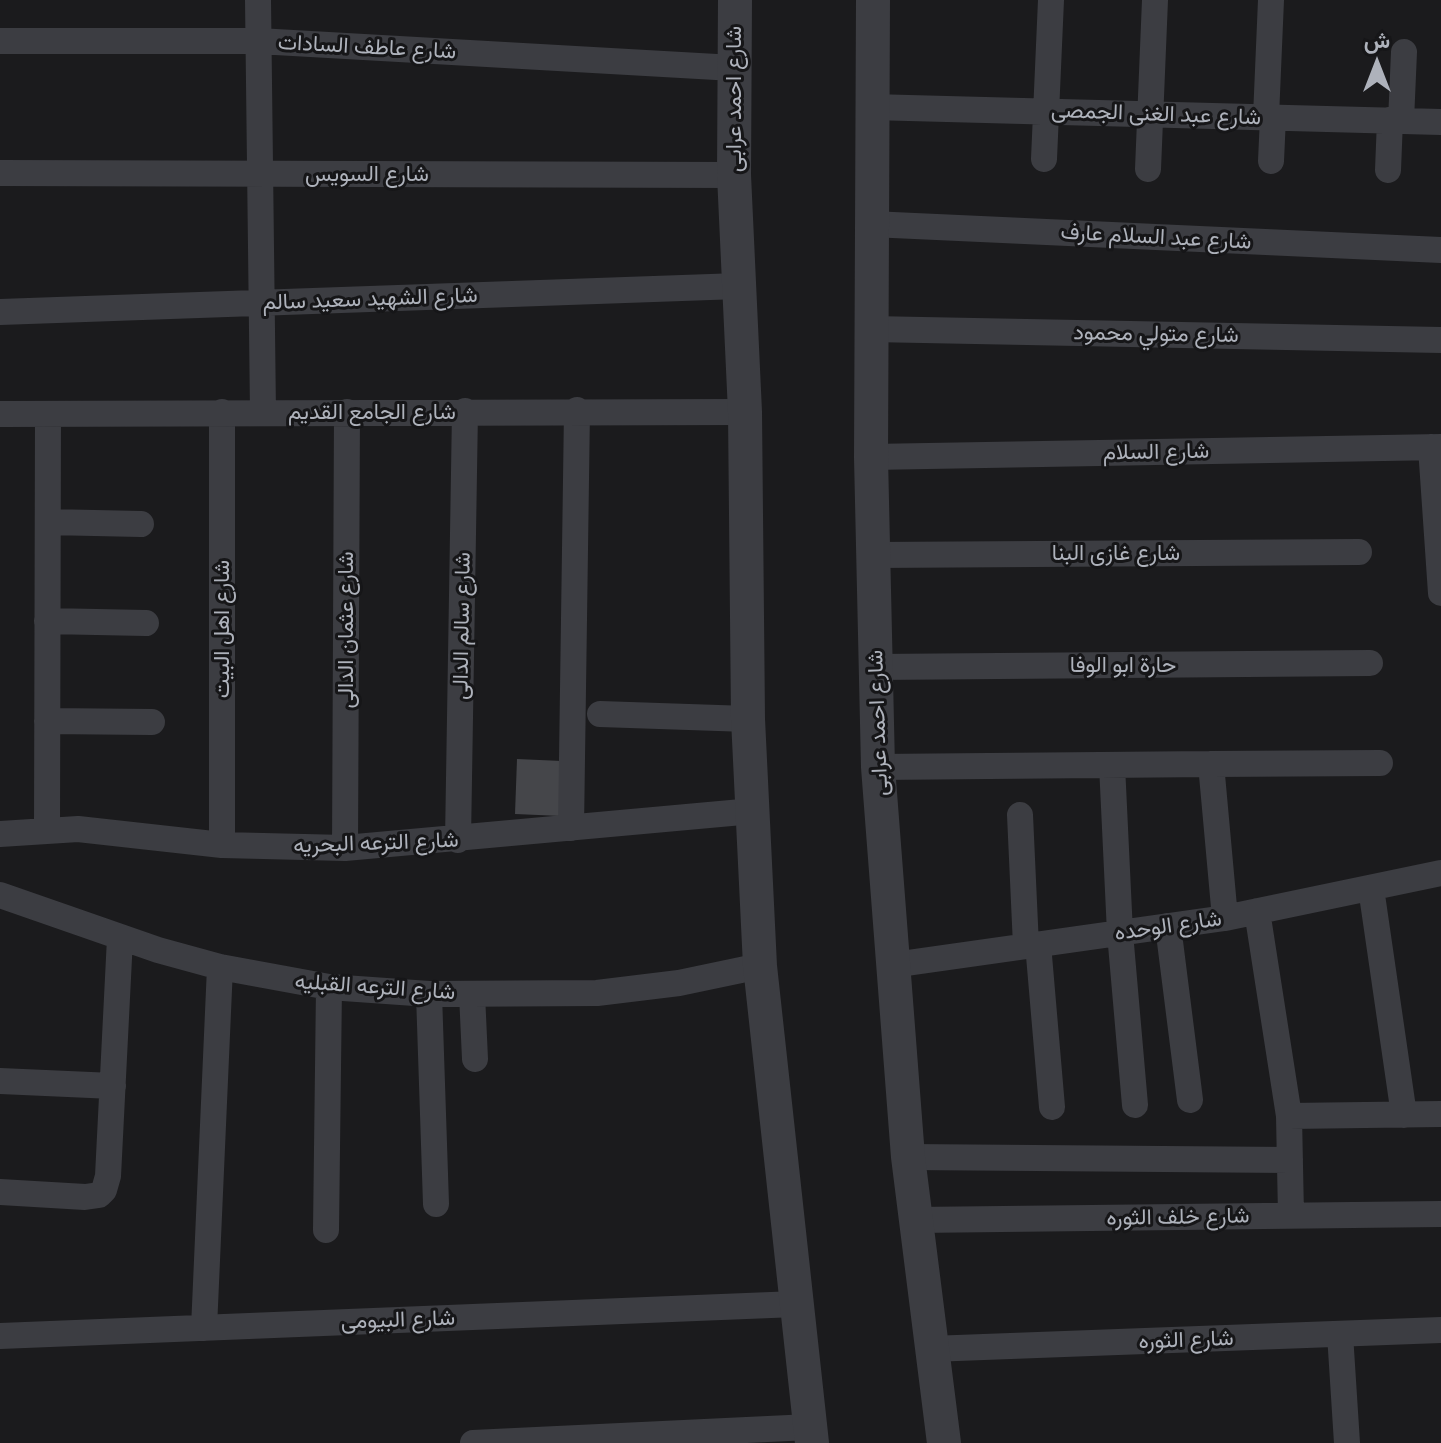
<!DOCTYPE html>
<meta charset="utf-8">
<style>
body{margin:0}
#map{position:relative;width:1441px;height:1443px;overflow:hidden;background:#1b1b1d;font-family:Mulish,Vazirmatn,sans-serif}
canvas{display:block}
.north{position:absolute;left:1337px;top:24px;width:80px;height:80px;-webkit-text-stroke:6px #161618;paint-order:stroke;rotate:0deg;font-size:22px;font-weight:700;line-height:32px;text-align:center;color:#aeb2bb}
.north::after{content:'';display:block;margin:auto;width:28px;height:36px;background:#aeb2bb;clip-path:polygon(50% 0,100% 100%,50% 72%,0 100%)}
</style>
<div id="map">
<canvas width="1441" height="1443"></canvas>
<div class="north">ش</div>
</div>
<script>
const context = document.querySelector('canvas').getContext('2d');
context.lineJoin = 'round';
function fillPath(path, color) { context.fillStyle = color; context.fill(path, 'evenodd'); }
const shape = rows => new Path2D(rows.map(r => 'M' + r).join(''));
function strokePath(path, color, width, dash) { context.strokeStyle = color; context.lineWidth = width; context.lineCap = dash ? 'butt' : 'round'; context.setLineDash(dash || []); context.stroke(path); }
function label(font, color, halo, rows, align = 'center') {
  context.font = font + ' Mulish,Vazirmatn,sans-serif'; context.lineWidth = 6; context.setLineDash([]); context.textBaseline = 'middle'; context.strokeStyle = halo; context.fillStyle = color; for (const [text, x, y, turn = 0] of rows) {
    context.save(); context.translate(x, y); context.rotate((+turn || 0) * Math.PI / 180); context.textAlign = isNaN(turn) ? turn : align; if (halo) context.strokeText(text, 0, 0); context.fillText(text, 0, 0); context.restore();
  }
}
const building = shape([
 [517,759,562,761,561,816,515,814]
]);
const minor = shape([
 [258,0,263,412],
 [0,41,258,41,734,68],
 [871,107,1441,122],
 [1266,117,1271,0],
 [1401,121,1404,52],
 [1044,159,1051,0],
 [1271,161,1273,117],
 [1148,169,1155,0],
 [1388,170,1390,120],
 [0,173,734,175],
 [871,224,1441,250],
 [0,312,739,286],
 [871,329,1441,340],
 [222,412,222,845],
 [0,414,745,412],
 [1431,447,1441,593],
 [871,457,1441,447],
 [48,522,141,524],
 [874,555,1359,552],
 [47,621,146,623],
 [876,667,1370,663],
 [600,714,748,719],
 [47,721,152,722],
 [1112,765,1120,933,1135,1105],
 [878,767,1211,764],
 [1020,815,1026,946],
 [571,828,577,410],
 [47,829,48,414],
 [0,834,78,829,222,845,345,848,753,811],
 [458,840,465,411],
 [345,848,347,412],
 [1371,888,1404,1115],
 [0,895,158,950,220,967,329,987,429,994,597,993,679,983,760,966],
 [1257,911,1289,1116,1291,1215],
 [1225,918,1211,764,1380,763],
 [1168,926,1190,1100],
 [1038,944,1052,1107],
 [893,965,1225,918,1441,873],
 [429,994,436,1204],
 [472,994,475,1059],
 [0,1081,113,1086],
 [1289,1116,1441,1114],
 [908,1157,1290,1160],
 [0,1192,85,1197,99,1195,104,1190,108,1176,120,938],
 [915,1220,1441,1214],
 [326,1230,329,987],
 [204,1328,220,967],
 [1340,1334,1347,1443],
 [0,1336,796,1304],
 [930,1349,1441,1330],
 [473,1443,810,1427]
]);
const tertiary = shape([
 [735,0,734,175,745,412,748,719,760,966,812,1443],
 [873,0,871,457,878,767,908,1157,944,1443]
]);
const streetNames = [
 ["شارع عاطف السادات",367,47,3],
 ["شارع احمد عرابى",734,99,-90],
 ["شارع عبد الغنى الجمصى",1156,114,2],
 ["شارع السويس",367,174],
 ["شارع عبد السلام عارف",1156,237,3],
 ["شارع الشهيد سعيد سالم",370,299,-2],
 ["شارع متولي محمود",1156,334,1],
 ["شارع الجامع القديم",372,412],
 ["شارع السلام",1156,452,-1],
 ["شارع غازى البنا",1116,553],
 ["شارع سالم الدالى",462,626,-89],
 ["شارع اهل البيت",222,629,-90],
 ["شارع عثمان الدالى",346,630,-90],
 ["حارة ابو الوفا",1123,665],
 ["شارع احمد عرابى",878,723,-92],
 ["شارع الترعه البحريه",376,843,-2],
 ["شارع الوحده",1168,926,-8],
 ["شارع الترعه القبليه",375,987,4],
 ["شارع خلف الثوره",1178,1217,-1],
 ["شارع البيومى",398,1320,-2],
 ["شارع الثوره",1186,1340,-2]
];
fillPath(building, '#45464a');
strokePath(minor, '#3c3d42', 26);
strokePath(tertiary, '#3c3d42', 34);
label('22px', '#aeb2bb', '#161618', streetNames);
</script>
